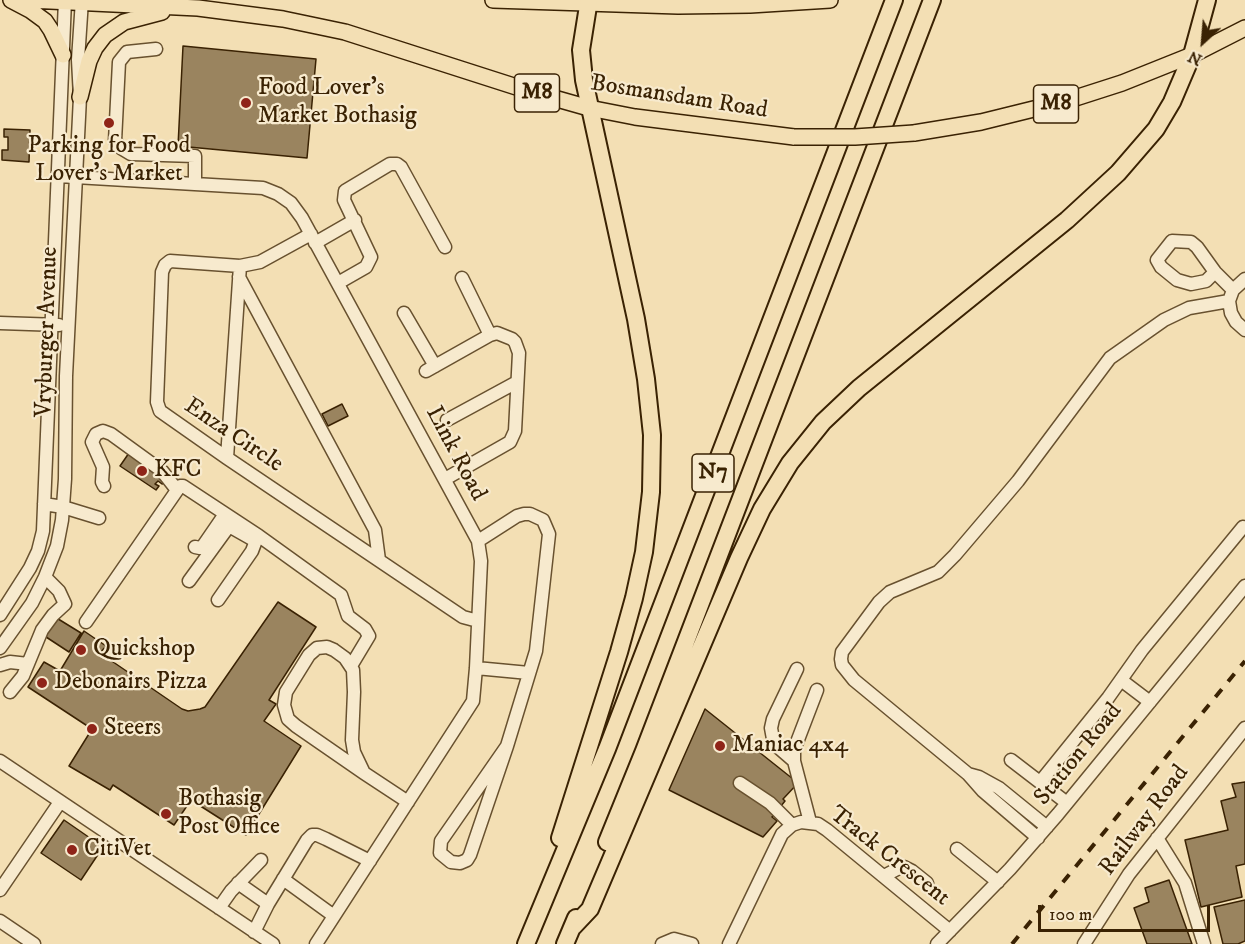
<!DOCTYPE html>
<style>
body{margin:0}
#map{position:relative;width:1245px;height:944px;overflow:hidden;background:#f3dfb4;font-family:"IM FELL DW Pica",serif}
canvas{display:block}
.north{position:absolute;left:1173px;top:12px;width:60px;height:60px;-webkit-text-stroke:4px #f7eace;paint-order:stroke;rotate:206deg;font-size:16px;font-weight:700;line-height:24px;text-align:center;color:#3a2203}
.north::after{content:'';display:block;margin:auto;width:21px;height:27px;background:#3a2203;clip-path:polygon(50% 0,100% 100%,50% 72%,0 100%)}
.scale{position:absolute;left:1038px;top:905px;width:172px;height:27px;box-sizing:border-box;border:3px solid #3a2203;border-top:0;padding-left:8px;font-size:18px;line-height:21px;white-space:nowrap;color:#3a2203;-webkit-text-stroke:4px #f7eace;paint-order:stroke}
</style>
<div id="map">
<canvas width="1245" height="944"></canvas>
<div class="north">N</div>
<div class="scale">100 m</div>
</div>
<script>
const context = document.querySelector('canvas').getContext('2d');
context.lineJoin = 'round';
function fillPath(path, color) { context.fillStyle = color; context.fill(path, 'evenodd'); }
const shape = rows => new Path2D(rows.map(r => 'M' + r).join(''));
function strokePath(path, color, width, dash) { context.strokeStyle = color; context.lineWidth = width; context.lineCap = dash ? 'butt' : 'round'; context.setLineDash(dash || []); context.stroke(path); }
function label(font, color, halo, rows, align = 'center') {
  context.font = font + ' "IM FELL DW Pica",serif'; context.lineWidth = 4.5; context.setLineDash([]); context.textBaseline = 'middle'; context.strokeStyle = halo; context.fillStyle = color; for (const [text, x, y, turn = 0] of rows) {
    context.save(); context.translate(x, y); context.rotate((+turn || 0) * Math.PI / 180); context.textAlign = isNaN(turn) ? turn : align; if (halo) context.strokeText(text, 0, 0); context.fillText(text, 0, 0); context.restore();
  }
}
const building = shape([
 [183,46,316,59,307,158,178,146,183,46],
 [4,129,30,130,29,162,2,160,2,150,8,150,8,137,4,137,4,129],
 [342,404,348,416,328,426,322,414,342,404],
 [129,453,166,482,162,484,158,481,155,484,159,486,156,490,120,466,129,453],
 [278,602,316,627,269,700,276,704,264,721,301,746,246,835,191,800,174,825,113,785,110,790,69,766,92,729,28,687,44,662,60,671,84,631,106,646,100,653,182,709,188,711,200,709,205,707,278,602],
 [55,617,81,633,69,652,43,635,55,617],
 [705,709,798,783,783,799,785,801,772,817,777,821,763,837,669,790,705,709],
 [1245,782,1245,864,1236,866,1242,897,1201,907,1185,840,1228,830,1221,801,1236,797,1232,784,1245,782],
 [64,820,103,847,81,880,41,853,64,820],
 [1169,880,1192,944,1147,944,1134,908,1149,902,1145,888,1169,880],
 [1245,900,1245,941,1238,944,1223,944,1214,907,1245,900]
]);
const minor = shape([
 [156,49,127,52,119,62,115,141,121,148,131,154,195,156,195,183],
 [58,176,263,188,278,194,291,203,302,218,478,541,481,561,476,668,473,701,316,944],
 [315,243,355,220],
 [240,266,170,261,165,265,162,272,157,402,160,411,227,458,463,617,478,621],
 [1215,272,1206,281,1191,284,1177,280,1161,267,1157,260,1172,241,1191,242,1197,247,1215,272,1233,290],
 [239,277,375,530,379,560],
 [462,278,490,335],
 [1245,279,1233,290,1229,301,1231,313,1236,322,1245,330],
 [338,283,366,267,371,257,344,200,345,191,390,164,397,164,401,167,445,247],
 [404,313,435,366],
 [0,323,59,325],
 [426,371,490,335,497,333,512,339,515,342,519,353,515,431,510,442,445,479],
 [447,420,517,382],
 [227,458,240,266,260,262,311,234],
 [104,486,102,482,103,467,92,442,96,434,103,431,111,434,162,471,177,490],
 [44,504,63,507,99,518],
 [478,541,517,516,524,514,530,514,543,520,549,534,536,651,507,746,470,855,467,860,460,863,451,862,440,853,441,841,507,746],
 [195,547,200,548,203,546,225,514],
 [189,581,229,526,252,539,255,543,252,551,218,600],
 [0,615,30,568,38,551,43,531,65,0],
 [86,622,180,486,183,486,259,536,341,595,348,616,365,629,369,636,351,666],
 [0,648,32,603,45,577,57,546,62,520,65,479,66,376,80,97,78,60,82,0],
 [0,665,10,662,28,664],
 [476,668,529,673],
 [1121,680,1150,702],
 [10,692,23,676,42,630,53,615,65,604,59,591,45,577],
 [1011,760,1067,803],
 [0,761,273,944],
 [794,761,779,748,773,739,771,728,773,719,797,669],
 [364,773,354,752,352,740,354,692,353,670,345,658,334,650,327,647,317,648,309,655,286,692,284,705,288,719,296,726,364,773,408,802],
 [968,774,979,777,999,788,1047,827],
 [1041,781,1108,698,1142,650,1243,527],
 [740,783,770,803,792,825],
 [810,822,794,761,794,750,817,690],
 [1038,838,983,791,968,774,854,680,842,665,841,659,842,652,879,602,890,592,938,572,955,555,1018,481,1110,358,1164,320,1189,308,1229,301],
 [1157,838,1185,883,1204,944],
 [957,849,998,882],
 [884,876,899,868,904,867,912,871,927,883],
 [283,879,334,916],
 [238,883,268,904,254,932],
 [0,890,60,802],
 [268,904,307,840,312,835,317,835,326,839,370,861],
 [219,908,231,891,261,860],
 [0,921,34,944],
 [662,944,674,939,692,944],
 [729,944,782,834,792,825,801,822,818,824,827,830,950,931],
 [937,944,1010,869,1058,814,1245,586],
 [1084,944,1129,874,1245,728]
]);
const major = shape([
 [11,0,30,10,45,21,51,30,63,55],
 [29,0,198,8,283,19,345,32,529,91,589,108,635,117,794,137],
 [493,0,678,6,750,5,830,0],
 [80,97,89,61,95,48,105,35,124,22,162,12],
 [914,133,981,122,1066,101,1122,83,1192,55,1245,28]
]);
const highway = shape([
 [560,838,619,652,634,598,644,552,651,492,652,435,646,379,636,319,584,80,581,50,589,0],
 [607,842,644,751,932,0],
 [573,927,590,909,739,558,762,509,790,463,823,422,859,388,1067,220,1118,173,1156,129,1172,102,1192,55,1207,0],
 [526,944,607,749,894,0],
 [565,944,576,918]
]);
const rail = shape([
 [1012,944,1245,661]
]);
const majorBridge = shape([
 [794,137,855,137,914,133]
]);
const markers = [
 [246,103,6,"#8f2418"],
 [109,123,6,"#8f2418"],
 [142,471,6,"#8f2418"],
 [81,650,6,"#8f2418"],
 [42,683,6,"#8f2418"],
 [92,729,6,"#8f2418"],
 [720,746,6,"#8f2418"],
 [166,814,6,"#8f2418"],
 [72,850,6,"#8f2418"]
];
const shields = [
 [537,93,45],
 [1056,104,45],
 [713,473,42]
];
const shieldNames = [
 ["M8",537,93],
 ["M8",1056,104],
 ["N7",713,473]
];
const poiNames = [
 ["Food Lover's",258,89],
 ["Market Bothasig",258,117],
 ["Parking for Food",109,147,"center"],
 ["Lover's Market",109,175,"center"],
 ["KFC",154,471],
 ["Quickshop",93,650],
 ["Debonairs Pizza",54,683],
 ["Steers",104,729],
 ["Maniac 4x4",732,746],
 ["Bothasig",178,800],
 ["Post Office",178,828],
 ["CitiVet",84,850]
];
const streetNames = [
 ["Bosmansdam Road",679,98,9],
 ["Vryburger Avenue",48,332,-88],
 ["Enza Circle",233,436,34],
 ["Link Road",455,454,62],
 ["Station Road",1079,755,-51],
 ["Railway Road",1145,821,-53],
 ["Track Crescent",889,857,38]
];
fillPath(building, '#9a845f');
strokePath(building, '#3a2203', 1.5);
strokePath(minor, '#68512f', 15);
strokePath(major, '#3a2203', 18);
strokePath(highway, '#3a2203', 20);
strokePath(minor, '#f7eace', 12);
strokePath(major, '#f3dfb4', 15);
strokePath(highway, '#f3dfb4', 16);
strokePath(rail, '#3a2203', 4, [10, 10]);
strokePath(majorBridge, '#3a2203', 18, []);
strokePath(majorBridge, '#f3dfb4', 15);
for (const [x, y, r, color] of markers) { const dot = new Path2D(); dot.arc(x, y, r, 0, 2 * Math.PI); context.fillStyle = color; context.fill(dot); strokePath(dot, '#f7eace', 2); }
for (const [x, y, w] of shields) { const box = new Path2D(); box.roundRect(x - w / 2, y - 19, w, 38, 4.5); context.fillStyle = '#f7eace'; context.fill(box); strokePath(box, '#3a2203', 1.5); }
label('bold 22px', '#3a2203', null, shieldNames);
label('24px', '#3a2203', '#f7eace', poiNames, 'left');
label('24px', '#3a2203', '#f7eace', streetNames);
</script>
